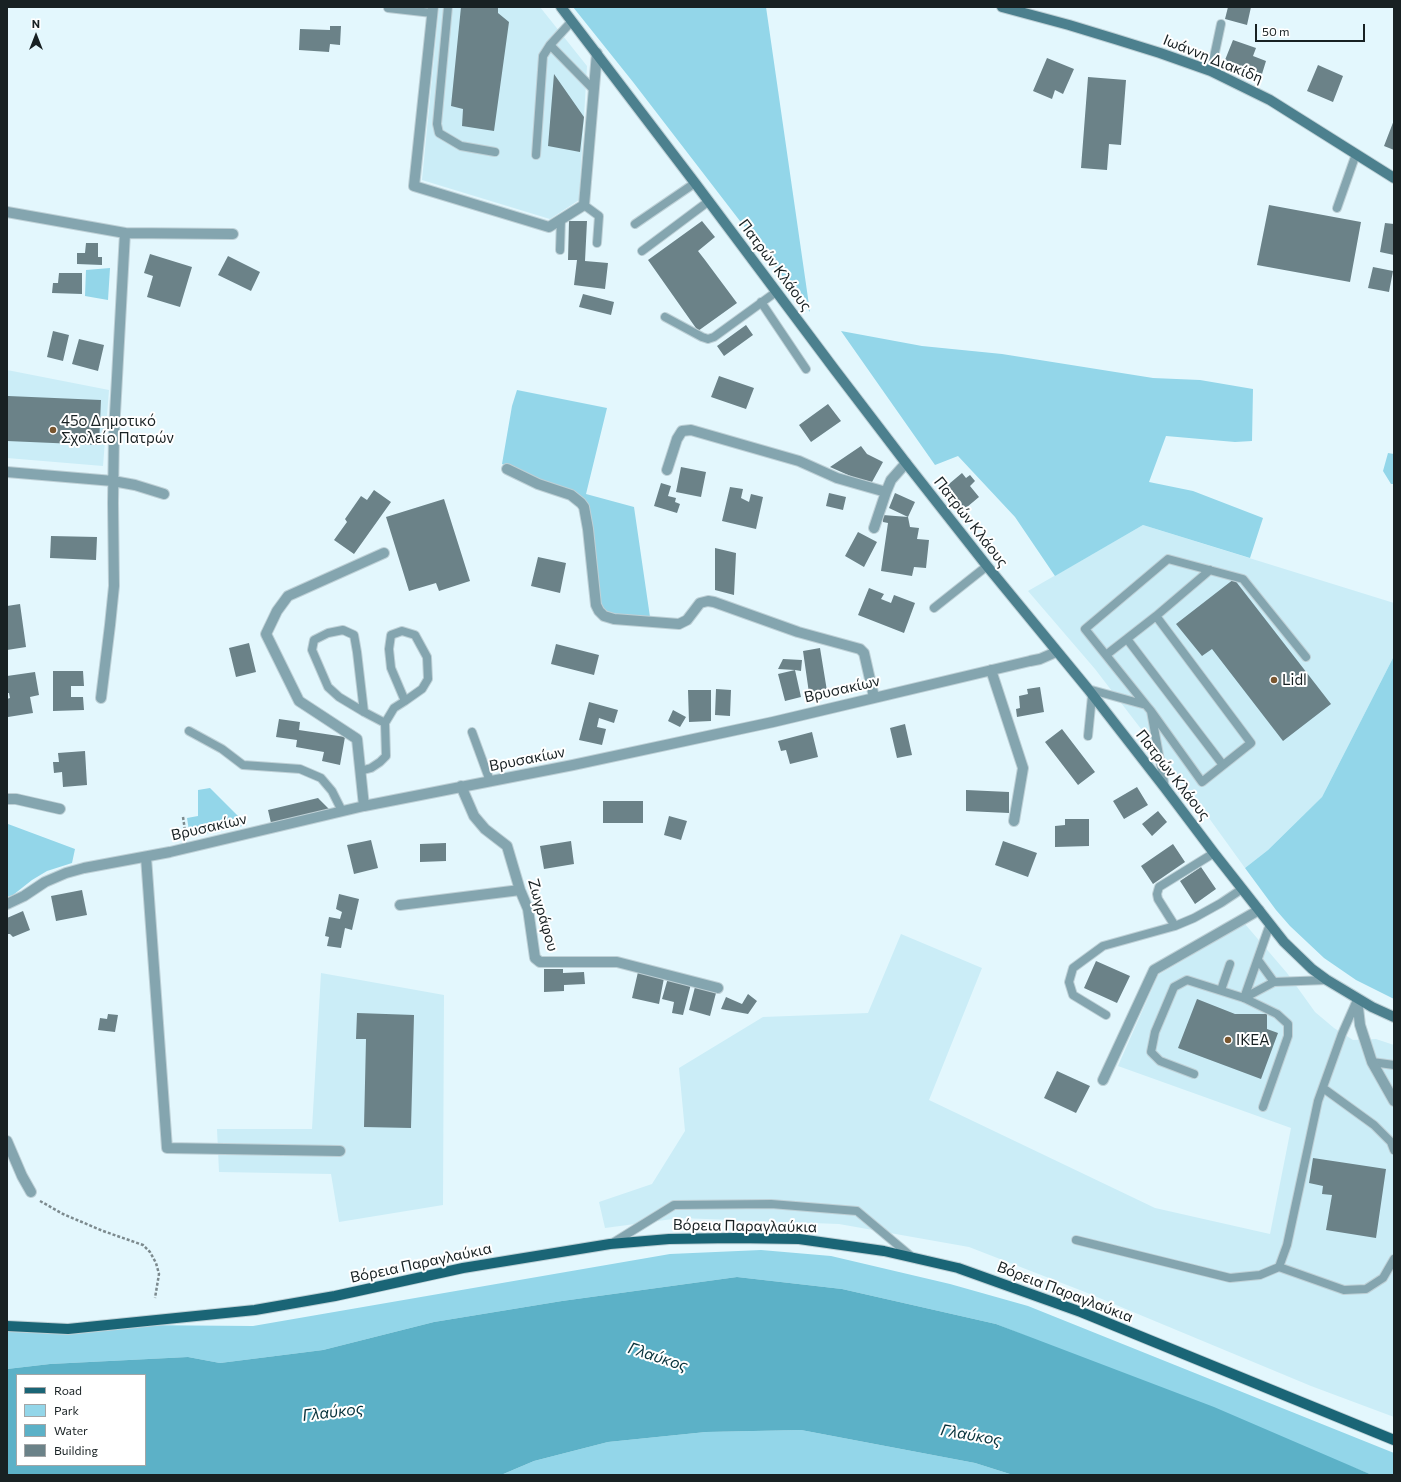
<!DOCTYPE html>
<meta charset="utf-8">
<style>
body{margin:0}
#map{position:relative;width:1401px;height:1482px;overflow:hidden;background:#e3f7fd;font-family:Commissioner,sans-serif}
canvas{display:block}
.frame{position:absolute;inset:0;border:8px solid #182123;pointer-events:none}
.legend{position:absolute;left:16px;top:1374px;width:130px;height:92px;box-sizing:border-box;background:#fff;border:1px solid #a3a6a7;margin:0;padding:5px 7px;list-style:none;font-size:12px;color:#182123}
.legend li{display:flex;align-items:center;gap:8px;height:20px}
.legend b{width:20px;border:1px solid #a3a6a7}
.north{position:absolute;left:16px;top:16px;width:40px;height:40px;-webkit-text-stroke:3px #fff;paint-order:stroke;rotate:0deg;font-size:11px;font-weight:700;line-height:16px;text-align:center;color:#182123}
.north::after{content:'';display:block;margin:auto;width:14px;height:18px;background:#182123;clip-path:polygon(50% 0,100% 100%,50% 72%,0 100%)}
.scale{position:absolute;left:1255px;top:24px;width:110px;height:18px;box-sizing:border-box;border:2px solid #182123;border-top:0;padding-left:5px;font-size:12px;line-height:14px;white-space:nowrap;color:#182123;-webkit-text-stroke:3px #fff;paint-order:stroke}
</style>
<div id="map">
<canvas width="1401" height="1482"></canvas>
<div class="frame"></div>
<ul class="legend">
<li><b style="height:5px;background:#1a6576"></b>Road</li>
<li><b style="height:11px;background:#93d6e9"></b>Park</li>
<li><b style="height:11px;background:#5cb1c7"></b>Water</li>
<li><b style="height:11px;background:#6b8288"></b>Building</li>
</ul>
<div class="north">N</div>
<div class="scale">50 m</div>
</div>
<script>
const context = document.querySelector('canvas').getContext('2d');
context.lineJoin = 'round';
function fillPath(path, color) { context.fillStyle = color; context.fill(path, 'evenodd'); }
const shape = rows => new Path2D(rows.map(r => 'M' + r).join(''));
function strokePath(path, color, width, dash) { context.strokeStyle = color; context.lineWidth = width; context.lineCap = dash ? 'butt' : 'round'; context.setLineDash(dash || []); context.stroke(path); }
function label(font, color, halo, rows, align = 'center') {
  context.font = font + ' Commissioner,sans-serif'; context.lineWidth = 4; context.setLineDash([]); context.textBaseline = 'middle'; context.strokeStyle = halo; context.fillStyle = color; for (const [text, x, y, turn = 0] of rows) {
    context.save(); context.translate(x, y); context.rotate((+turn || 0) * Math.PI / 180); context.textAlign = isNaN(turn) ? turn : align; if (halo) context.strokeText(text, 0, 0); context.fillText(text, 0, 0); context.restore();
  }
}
const built = shape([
 [439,7,540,7,587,66,579,200,550,219,422,180],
 [7,370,109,390,103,466,7,458],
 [1143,525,1394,603,1394,656,1322,797,1268,850,1245,868,1201,807,1095,669,1028,591],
 [1245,924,1287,973,1315,1012,1334,1028,1353,1040,1376,1039,1394,1045,1394,1417,1311,1386,1085,1292,969,1247,839,1224,680,1218,605,1228,599,1202,652,1184,685,1131,679,1068,763,1017,868,1013,901,934,982,968,929,1100,1155,1208,1270,1234,1291,1128,1118,1066,1158,975],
 [321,973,444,995,443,1205,339,1222,331,1174,219,1172,217,1129,312,1129]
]);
const green = shape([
 [573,7,766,7,810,312,633,82],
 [110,268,108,300,85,296,86,270],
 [841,331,922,346,1002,354,1153,378,1200,380,1253,389,1252,441,1235,442,1166,436,1149,482,1193,491,1263,518,1250,558,1143,525,1055,576,1015,517,958,456,935,465],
 [517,390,607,408,586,494,634,507,650,617,610,616,600,610,583,498,502,464,512,406],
 [1388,453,1394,454,1394,484,1391,484,1383,471],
 [1394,656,1394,999,1356,980,1324,958,1290,926,1276,910,1245,868,1268,850,1322,797],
 [210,788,247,825,190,837,187,818,198,816,198,790],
 [8,824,75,849,72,863,47,871,32,880,13,895,7,897,7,825],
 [761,1250,831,1256,950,1284,1028,1306,1394,1453,1394,1475,1372,1475,996,1324,842,1289,737,1277,562,1301,434,1322,323,1350,220,1363,188,1357,50,1364,7,1369,7,1324,253,1326,670,1254],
 [801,1430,975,1463,1013,1475,501,1475,534,1461,608,1442,706,1432]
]);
const water = shape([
 [737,1277,842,1289,996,1324,1214,1407,1372,1475,1013,1475,975,1463,801,1430,706,1432,608,1442,534,1461,501,1475,7,1475,7,1369,50,1364,188,1357,220,1363,323,1350,434,1322,562,1301],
 [17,1375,145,1375,145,1465,17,1465]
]);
const building = shape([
 [461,7,498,7,498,13,509,22,494,131,462,126,463,109,451,106],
 [1228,7,1251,7,1247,25,1225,19],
 [330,26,341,26,340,45,330,44,329,52,299,50,300,29,330,30],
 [1233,40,1256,48,1253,56,1266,61,1262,74,1225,60],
 [1047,58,1074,69,1063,94,1055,90,1052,99,1033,91],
 [1318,65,1343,76,1333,102,1307,91],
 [554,74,584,117,580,152,548,146],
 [1088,77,1126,80,1121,145,1109,144,1107,170,1081,168],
 [1394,120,1394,150,1384,146],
 [1269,205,1361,222,1350,282,1257,265],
 [569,221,587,221,585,261,608,263,605,289,574,285,577,260,568,260],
 [702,221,715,237,698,251,705,260,737,303,698,331,648,260],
 [1385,223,1394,224,1394,255,1380,252],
 [86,243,98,243,98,257,102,257,102,265,77,264,77,253,85,253],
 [150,254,192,267,180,307,147,297,153,276,144,273],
 [228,256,260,272,251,291,218,275],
 [1373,267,1393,271,1389,292,1368,288],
 [59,273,82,273,82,294,52,293,53,283,58,283],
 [583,294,614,302,611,315,579,307],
 [746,325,753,335,724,356,717,346],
 [53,331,69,335,63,361,47,357],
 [79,339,104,345,98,371,72,364],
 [719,376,754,388,746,409,711,397],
 [8,396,101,400,99,445,7,441],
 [828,404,841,421,811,442,799,425],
 [861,446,867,454,883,462,872,482,855,478,830,467],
 [681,467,706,472,701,497,676,492],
 [962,473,966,478,970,475,975,481,970,486,979,497,967,507,970,509,964,514,943,489],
 [661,483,671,486,668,496,676,498,675,502,680,504,677,513,654,506],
 [730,487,743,489,741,498,749,502,751,494,763,497,756,529,722,521],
 [374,490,391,502,354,554,334,540,347,522,345,519,361,496,367,500],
 [829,493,846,497,843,510,826,506],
 [895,493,915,502,908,517,889,508],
 [444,499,470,581,439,591,436,583,409,591,386,517],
 [883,515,908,517,910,527,919,528,917,539,929,540,926,568,914,567,912,576,881,571,888,523,883,522],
 [858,532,877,542,864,567,845,556],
 [51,536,97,537,96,560,50,558],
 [715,548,736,553,734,595,715,590],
 [538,557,566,563,560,593,531,586],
 [1234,579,1331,704,1283,741,1212,649,1202,656,1176,624],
 [869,588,884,594,881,599,891,603,894,595,915,603,904,633,858,615],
 [20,604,26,647,7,650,7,606],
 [249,643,256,672,236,677,229,648],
 [556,644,599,655,594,675,551,664],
 [820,648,827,691,809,693,803,651],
 [783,659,802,660,801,671,795,670,801,697,785,701,778,674,795,670,778,669],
 [53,671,83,671,84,686,71,686,71,697,83,697,84,710,53,711],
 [35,672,39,695,30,697,33,713,8,717,7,699,10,698,9,693,7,693,7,676],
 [1040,687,1044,712,1017,717,1016,709,1020,708,1019,696,1028,694,1027,689],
 [716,689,731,690,730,716,715,715],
 [688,690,711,690,711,721,689,722],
 [589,702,618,710,614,723,599,718,597,727,606,729,602,745,579,740],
 [673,710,686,717,680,727,668,721],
 [279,719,300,722,299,730,345,737,340,765,322,761,324,752,296,747,297,740,276,737],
 [905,724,912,755,897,758,890,728],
 [1062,729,1095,772,1078,785,1045,742],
 [812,732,818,757,790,764,786,750,781,751,778,741],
 [85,751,87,785,63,787,62,772,54,773,53,762,59,762,58,753],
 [1137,787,1148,805,1124,819,1113,801],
 [966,790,1009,792,1009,813,966,811],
 [318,798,329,809,271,823,268,810],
 [603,801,643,801,643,823,603,823],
 [1158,811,1167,822,1152,836,1142,824],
 [669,816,687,821,681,840,664,835],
 [1065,819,1089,819,1089,846,1055,847,1055,826,1065,825],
 [371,840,378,868,354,874,347,845],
 [571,841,574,864,544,869,540,846],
 [1003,841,1037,853,1028,877,995,865],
 [446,843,446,861,420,862,420,844],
 [1173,844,1185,862,1153,884,1141,866],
 [1201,867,1216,889,1195,904,1180,881],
 [82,890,87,915,56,921,51,896],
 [339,894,359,899,352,930,345,928,341,948,327,946,329,937,325,936,329,917,340,919,342,912,336,909],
 [23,911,30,930,13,937,10,934,7,934,7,918],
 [1096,961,1130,976,1117,1003,1084,988],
 [544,969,563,969,563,973,584,972,585,984,564,985,564,991,544,992],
 [638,972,664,978,659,1004,632,998],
 [668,978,691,984,683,1015,672,1013,674,1002,662,999],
 [695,987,716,993,710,1016,689,1010],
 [748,994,757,1001,748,1014,721,1009,726,997,742,1004],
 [1197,999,1235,1014,1267,1014,1267,1029,1278,1033,1261,1079,1178,1048],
 [357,1013,414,1015,411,1128,364,1127,366,1039,356,1039],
 [108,1014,118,1015,115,1032,98,1030,100,1018,107,1019],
 [1057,1071,1090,1086,1076,1113,1044,1098],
 [1313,1158,1386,1169,1376,1238,1326,1230,1332,1195,1322,1194,1323,1186,1309,1183]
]);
const path = shape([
 [183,817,186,837],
 [40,1201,63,1214,103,1231,143,1245,150,1252,156,1263,159,1274,155,1298]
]);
const lane = shape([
 [448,7,437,124,439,133,461,146,495,152],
 [388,8,432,13],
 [550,45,594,90],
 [1211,71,1221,24],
 [536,155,543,56,550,45,572,21],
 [584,205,599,216,597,243],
 [1337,208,1356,154],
 [635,224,695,183],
 [560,250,561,219],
 [642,251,709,201],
 [761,302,806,369],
 [665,317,702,337,708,339,714,337,776,292],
 [934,608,987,566],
 [1127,639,1223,765],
 [1106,655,1156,616],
 [1088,689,1146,705,1151,711,1165,788],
 [1146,705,1085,629,1168,559,1243,579,1306,657],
 [1151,711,1202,782,1251,743,1156,616,1210,570],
 [364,712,357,652,354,635,343,630,328,633,314,640,312,650,328,687,339,697,364,712,385,723],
 [189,731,222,749,243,765,300,769,321,778,332,791,342,811],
 [472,732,490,781],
 [1088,736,1092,696],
 [360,771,371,768,380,762,386,756,385,723,394,708,405,701,422,689,428,679,427,657,415,635,402,631,391,635,389,649,391,668,405,701],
 [1175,926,1158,899,1157,894,1159,887,1214,853],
 [1258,960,1274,982],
 [1221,990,1230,964],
 [1244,998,1274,982,1327,980],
 [1244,998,1270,924],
 [1106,1015,1073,995,1069,982,1073,968,1103,946,1175,926,1194,918,1221,903,1242,889],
 [1372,1062,1394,1065],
 [1194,1074,1160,1061,1151,1052,1155,1032,1174,987,1187,980,1244,998,1277,1014,1288,1024,1288,1036,1263,1107],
 [1323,1088,1374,1125,1391,1142,1394,1150],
 [1076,1240,1230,1278,1260,1275,1279,1267,1287,1245,1318,1101,1342,1034,1357,1000],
 [611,1244,674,1205,771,1204,857,1211,912,1257],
 [1279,1267,1344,1290,1366,1289,1383,1278,1394,1259]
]);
const street = shape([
 [433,7,414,186,549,227,584,205,597,53],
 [7,212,125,233,114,432,113,503,114,586,110,625,101,698],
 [125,233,233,234],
 [507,469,538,484,571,495,581,503,584,507,588,529,596,605,599,611,604,616,614,619,679,624,687,620,700,603,708,601,714,602,798,632,860,649,864,653,874,697],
 [667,470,677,439,682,431,691,430,799,461,837,478,886,492,891,480,906,463],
 [7,472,113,481,135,485,164,494],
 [874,528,886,492],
 [991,670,1023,768,1014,821],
 [461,786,474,816,485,829,507,846,520,890,528,909,535,958,540,962,617,962,718,988],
 [7,799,16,799,60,809],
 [364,806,357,739,299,701,266,634,277,611,288,596,384,553],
 [146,857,167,1148,340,1151],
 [7,904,24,896,45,882,66,873,84,868,170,852,364,806,573,765,773,722,1030,661,1040,659,1056,652],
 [400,905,520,890],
 [1357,999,1360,1025,1372,1062,1394,1101],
 [1103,1080,1154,970,1259,910],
 [7,1141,22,1176,31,1192]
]);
const secondary = shape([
 [561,7,695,183,835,370,906,463,987,566,1088,689,1165,788,1214,853,1284,942,1312,969,1327,980,1372,1007,1394,1017],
 [1002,7,1069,25,1115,39,1160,53,1211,71,1270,100,1394,178]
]);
const primary = shape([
 [7,1326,68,1329,255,1310,335,1296,463,1268,610,1244,669,1239,734,1238,799,1239,884,1251,958,1268,1081,1312,1394,1440]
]);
const markers = [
 [53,430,4,"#79562f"],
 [1274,680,4,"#79562f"],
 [1228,1040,4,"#79562f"]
];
const streetNames = [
 ["Ιωάννη Διακίδη",1213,59,22],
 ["Πατρών Κλάους",775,265,53],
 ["Πατρών Κλάους",971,522,52],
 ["Βρυσακίων",842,689,-13],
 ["Βρυσακίων",527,759,-11],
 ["Πατρών Κλάους",1173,775,52],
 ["Βρυσακίων",209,827,-13],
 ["Ζωγράφου",543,915,74],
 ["Βόρεια Παραγλαύκια",745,1226,1],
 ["Βόρεια Παραγλαύκια",421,1263,-12],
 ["Βόρεια Παραγλαύκια",1065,1292,21]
];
const poiNames = [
 ["45ο Δημοτικό",61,421],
 ["Σχολείο Πατρών",61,438],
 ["Lidl",1282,680],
 ["IKEA",1236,1040]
];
const waterNames = [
 ["Γλαύκος",658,1357,18],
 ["Γλαύκος",333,1412,-7],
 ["Γλαύκος",971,1435,10]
];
fillPath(built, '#cbedf7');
fillPath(green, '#93d6e9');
fillPath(water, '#5cb1c7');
fillPath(building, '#6b8288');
strokePath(lane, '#bed0d6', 10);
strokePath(street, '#bed0d6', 12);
strokePath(secondary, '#bed0d6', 12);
strokePath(primary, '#bed0d6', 12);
strokePath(path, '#7c8a8e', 2.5, [3, 2]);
strokePath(lane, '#84a5af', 8);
strokePath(street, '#84a5af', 10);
strokePath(secondary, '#4c808e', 10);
strokePath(primary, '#1a6576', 10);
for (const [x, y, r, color] of markers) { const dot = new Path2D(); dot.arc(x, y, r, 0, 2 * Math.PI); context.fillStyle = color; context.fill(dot); strokePath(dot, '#fff', 1.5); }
label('15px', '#182123', '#fff', streetNames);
label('15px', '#182123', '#fff', poiNames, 'left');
label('italic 16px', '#07323b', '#fff', waterNames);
</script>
